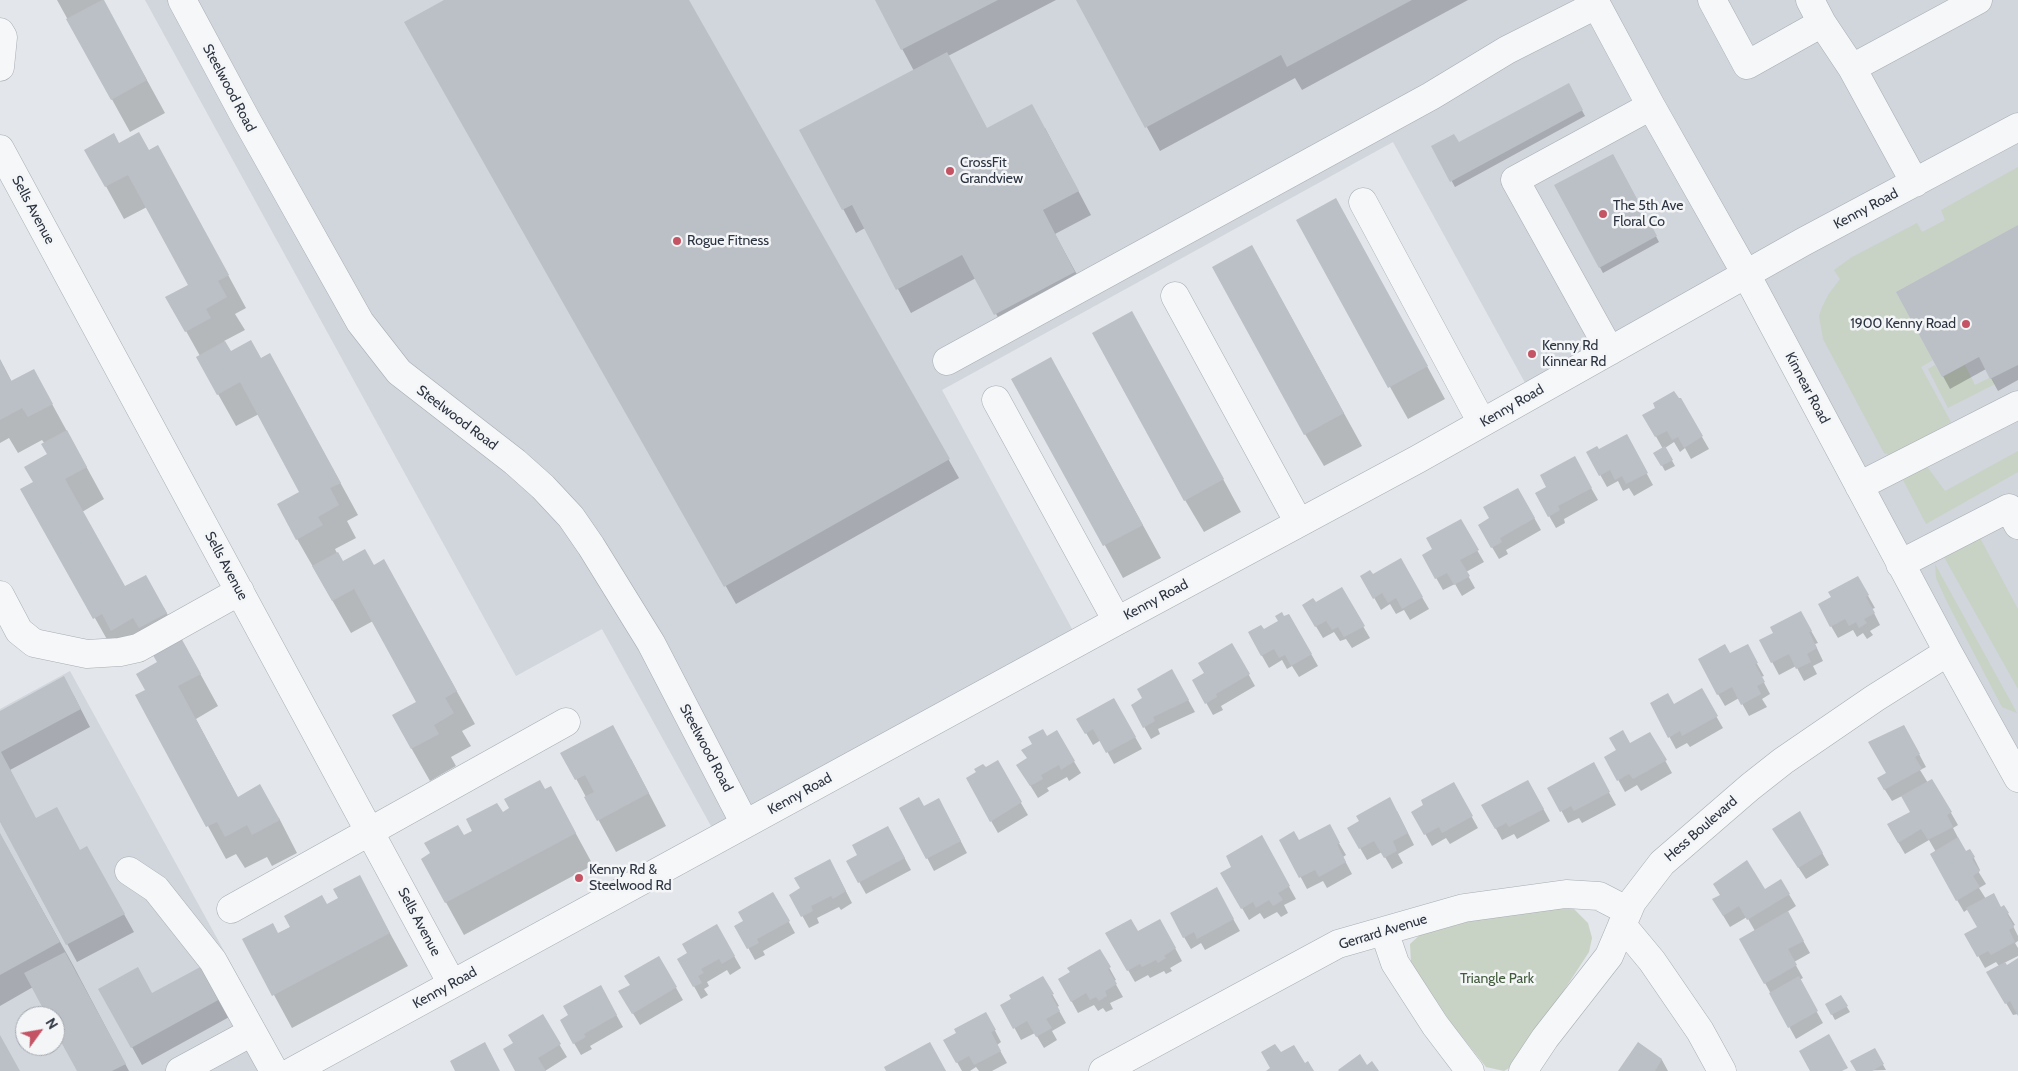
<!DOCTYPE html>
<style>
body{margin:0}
#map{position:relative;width:2018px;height:1071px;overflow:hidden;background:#e3e6ea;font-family:Cabin,sans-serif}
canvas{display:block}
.north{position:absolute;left:15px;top:1006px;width:50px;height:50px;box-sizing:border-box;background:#f3f5f7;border:1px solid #a3a8ae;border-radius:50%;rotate:58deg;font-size:14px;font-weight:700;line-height:20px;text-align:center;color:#2c3441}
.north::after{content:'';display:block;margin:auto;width:18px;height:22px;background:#c45364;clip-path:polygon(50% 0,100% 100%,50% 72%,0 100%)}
</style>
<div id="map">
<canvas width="2018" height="1071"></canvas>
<div class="north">N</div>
</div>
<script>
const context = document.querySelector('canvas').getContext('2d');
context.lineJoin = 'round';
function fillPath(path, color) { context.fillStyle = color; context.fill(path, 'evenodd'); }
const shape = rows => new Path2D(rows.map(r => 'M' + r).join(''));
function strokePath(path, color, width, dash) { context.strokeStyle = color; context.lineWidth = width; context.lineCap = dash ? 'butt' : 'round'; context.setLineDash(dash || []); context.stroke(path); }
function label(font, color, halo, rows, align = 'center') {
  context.font = font + ' Cabin,sans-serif'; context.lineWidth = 5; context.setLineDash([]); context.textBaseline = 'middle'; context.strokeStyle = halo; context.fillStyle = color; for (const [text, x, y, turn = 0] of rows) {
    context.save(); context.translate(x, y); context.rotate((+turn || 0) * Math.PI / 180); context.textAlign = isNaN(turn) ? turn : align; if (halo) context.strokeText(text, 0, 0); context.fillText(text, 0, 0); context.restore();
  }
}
const built = shape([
 [145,0,2018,0,2018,770,1748,270,1529,390,1393,142,942,390,1077,638,716,835,602,629,516,676],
 [70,671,289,1069,286,1071,0,1071,0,709],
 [25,1016,55,1016,55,1046,25,1046]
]);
const green = shape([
 [2018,167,2018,225,1896,292,1933,360,1921,367,1951,422,1895,453,1890,455,1884,453,1823,339,1819,316,1822,307,1828,295,1840,279,1834,270,1852,257,1917,223,1922,232,1945,220,1941,210],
 [1935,365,1942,377,1965,365,1975,385,1989,378,1992,379,1995,384,1948,408,1928,369],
 [2018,451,2018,472,1926,524,1902,478,1925,467,1928,468,1945,491],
 [1980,538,2018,609,2018,689,1944,557],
 [1935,564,2017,713,2002,707,1947,602,1936,578],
 [1549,907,1574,909,1588,923,1592,938,1589,952,1516,1064,1504,1071,1486,1067,1451,1023,1411,963,1410,944,1422,933,1466,921]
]);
const shadow = shape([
 [57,0,103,0,165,113,130,132],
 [446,0,688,0,959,478,736,604,406,23],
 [876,0,1056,0,948,56,987,129,1045,128,1091,215,1055,234,1088,295,1009,337,976,278,911,313,865,228,856,233,801,130,914,71],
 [1077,0,1468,0,1302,90,1295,78,1160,151],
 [1568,85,1585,116,1455,187,1433,147,1459,144],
 [119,145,149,152,176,179,246,308,235,314,245,330,224,341,230,352,261,359,288,387,358,515,347,521,356,538,335,549,342,563,373,566,402,593,475,724,462,731,471,746,451,757,456,766,430,781,393,716,418,702,373,621,351,633,297,539,301,493,259,414,236,426,218,394,200,356,186,331,190,285,147,207,124,219,86,150],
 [1613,155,1659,242,1603,273,1556,186],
 [2018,227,2018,380,1998,391,1986,369,1950,389,1897,292],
 [1354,232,1445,399,1408,419,1390,387],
 [1270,279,1362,446,1324,466,1305,434],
 [1150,345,1241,512,1204,532,1185,500],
 [0,359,12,382,34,371,104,499,82,512,125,588,164,608,218,706,196,719,238,798,279,818,297,853,272,866,267,857,245,868,236,854,226,859,137,696,146,691,158,663,152,650,113,650,22,489,35,482,48,454,45,444,42,440,18,453,9,438,0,443],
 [1013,379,1069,391,1161,558,1123,578],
 [1680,399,1709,449,1691,459,1685,448,1680,452,1674,442,1665,448,1675,466,1665,471,1655,453,1663,449,1644,415],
 [1626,436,1653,485,1634,496,1629,488,1623,491,1618,481,1607,487,1588,453,1599,451],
 [1574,458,1598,500,1564,519,1565,523,1556,528,1536,493,1548,487],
 [1518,489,1541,530,1506,550,1508,554,1499,559,1479,525,1491,519],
 [1460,521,1484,562,1466,572,1475,588,1462,596,1455,584,1443,590,1423,555,1434,550],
 [1400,560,1429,609,1410,620,1404,610,1396,614,1390,604,1381,610,1362,576,1373,576],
 [1858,578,1875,608,1872,609,1880,625,1870,631,1873,635,1867,639,1863,633,1857,637,1853,630,1838,638,1831,626],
 [1341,589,1370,638,1352,648,1346,639,1340,641,1334,632,1323,638,1303,605,1315,604],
 [1801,613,1818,643,1815,644,1823,661,1813,666,1817,674,1804,681,1796,666,1779,675,1761,641,1775,634],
 [1289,615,1318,666,1299,677,1292,666,1287,669,1282,660,1269,668,1249,633,1263,631],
 [1232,645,1255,686,1221,706,1223,710,1213,715,1194,681,1205,674],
 [1747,646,1764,676,1761,677,1770,694,1762,699,1767,707,1749,716,1739,698,1725,706,1718,694,1730,655],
 [1172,671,1195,712,1158,729,1160,734,1151,739,1132,705,1144,699],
 [1701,690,1723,728,1690,747,1687,743,1676,749,1651,703,1674,705],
 [74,696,90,727,10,770,36,820,97,866,134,932,77,962,0,821,0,712],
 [1114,700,1142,749,1114,764,1101,740,1093,745,1078,719],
 [1904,726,1926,767,1920,770,1928,783,1932,780,1958,825,1953,828,1966,853,1970,850,1980,870,1978,871,1986,884,1979,888,1986,899,2001,908,2004,907,2015,925,2013,926,2018,936,2018,941,2015,943,2018,948,2018,956,2004,963,2006,966,2018,960,2018,1014,2013,1015,1988,972,1999,966,1996,962,1985,968,1966,934,1979,927,1968,909,1964,912,1957,900,1936,852,1929,840,1905,854,1888,825,1911,812,1902,796,1892,801,1878,779,1887,773],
 [1056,732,1081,773,1069,781,1067,777,1047,788,1049,791,1038,798,1025,777,1028,759,1033,744],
 [1650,733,1672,773,1641,791,1637,785,1625,792,1606,758],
 [562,753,631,759,666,826,616,852],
 [997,762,1028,815,998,833,967,779],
 [1593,764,1616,805,1582,823,1579,818,1568,823,1549,788],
 [1528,781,1550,821,1517,839,1514,834,1502,840,1483,805],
 [1453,783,1478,828,1450,844,1446,838,1432,846,1413,812,1425,805],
 [551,788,593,865,464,935,422,859],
 [923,807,945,811,967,853,934,871,901,808],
 [1397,811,1414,845,1398,854,1403,863,1392,869,1382,852,1367,860,1349,829],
 [1800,813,1829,865,1806,879,1781,841],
 [0,834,73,965,129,1071,78,1071,55,1028,55,1016,49,1016,33,987,0,1006],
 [1261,837,1296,899,1284,905,1288,913,1281,917,1277,912,1264,919,1260,913,1249,920,1222,874,1233,867],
 [1336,838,1346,855,1343,857,1352,874,1327,888,1323,881,1307,889,1281,840,1299,842],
 [895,840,911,870,866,894,848,862],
 [836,872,852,903,841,910,839,907,817,918,819,923,809,928,791,895],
 [359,877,408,966,292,1028,244,940,278,934,340,899],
 [1781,881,1796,906,1787,912,1810,953,1794,962,1803,978,1799,980,1823,1023,1796,1039,1765,983,1755,931,1747,917,1730,927,1721,912,1765,891],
 [773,893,795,933,763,951,765,955,755,960,736,926,745,922],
 [1223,901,1240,931,1205,950,1201,943,1191,949,1184,937],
 [1160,920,1182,961,1170,968,1172,971,1166,974,1164,971,1150,978,1148,975,1135,982,1107,934,1137,933],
 [717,926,741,968,730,975,727,970,707,982,709,986,704,989,708,995,701,999,679,959,688,954],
 [1100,951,1116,980,1114,981,1123,997,1110,1003,1113,1009,1106,1012,1103,1008,1098,1011,1094,1005,1078,1013,1060,980],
 [659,958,683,1000,640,1025,620,992,631,985],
 [203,967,231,1016,142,1065,132,1047,152,995],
 [1043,978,1059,1006,1057,1007,1066,1023,1052,1031,1057,1040,1044,1048,1035,1033,1021,1040,1002,1005],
 [1841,997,1850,1012,1835,1020,1827,1005],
 [607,998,623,1027,590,1046,592,1049,581,1055,561,1021],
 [542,1016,567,1057,545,1071,517,1071,515,1044],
 [992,1025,1001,1042,997,1045,1007,1063,992,1071,979,1071,976,1067,970,1071,962,1071,945,1041],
 [1638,1044,1662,1060,1668,1071,1620,1071],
 [1874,1049,1886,1070,1857,1071]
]);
const building = shape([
 [102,0,104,0,147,80,111,100,66,19],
 [444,0,689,0,950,459,724,587,404,22],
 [875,0,998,0,901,50],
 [1076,0,1412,0,1287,67,1281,55,1145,128],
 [947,52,987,128,1032,104,1079,191,1043,210,1075,272,994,315,962,255,896,290,852,205,842,210,799,130],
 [1569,83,1583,110,1450,182,1431,146,1454,134,1459,142],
 [139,132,149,150,158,145,229,275,218,281,227,297,206,309,211,318,185,332,165,297,188,285,128,175,105,187,84,150,114,133,119,143],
 [1613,154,1657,236,1599,268,1554,185],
 [1336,198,1428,366,1388,388,1296,220],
 [2018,225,2018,365,1990,379,1979,357,1942,377,1896,292],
 [1252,245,1344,413,1304,435,1212,267],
 [1132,311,1224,479,1184,501,1092,333],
 [251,340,261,358,270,353,341,483,330,488,339,505,318,517,323,525,296,540,277,504,299,492,240,382,217,395,196,357,225,341,231,351],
 [1051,357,1143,525,1103,546,1011,379],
 [0,360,11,381,34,369,53,404,28,417,22,408,0,420],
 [1674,391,1679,398,1681,398,1703,436,1684,448,1678,437,1672,440,1667,431,1655,437,1642,415,1655,408,1653,403],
 [67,430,87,467,65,479,125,586,146,575,167,613,139,628,133,618,111,631,102,614,93,619,20,489,33,482,24,467,47,454,41,444],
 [1627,434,1648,473,1626,484,1622,476,1615,480,1610,470,1599,476,1586,452,1597,446,1599,449],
 [1665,446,1673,460,1661,466,1653,453],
 [1575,456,1592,488,1558,506,1560,510,1548,517,1535,493,1546,487,1540,475],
 [1518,488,1535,518,1500,538,1502,542,1491,548,1478,525,1489,518,1483,507],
 [1461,519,1479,550,1460,560,1470,576,1454,585,1447,573,1435,579,1422,555,1432,549,1426,538],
 [365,549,374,565,384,559,457,691,445,698,454,713,434,725,439,734,411,749,392,715,416,702,354,589,332,601,312,566,338,552,343,561],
 [1401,558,1423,597,1402,609,1396,598,1388,603,1382,593,1373,599,1360,576,1370,570,1373,574],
 [1858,576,1869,595,1866,597,1875,613,1864,619,1867,623,1859,628,1856,622,1849,626,1845,619,1830,627,1818,604,1831,597,1828,592],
 [1342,587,1365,626,1344,637,1338,627,1332,630,1326,621,1315,627,1302,605,1313,598,1316,602],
 [1801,611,1812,631,1809,632,1817,648,1807,654,1811,662,1796,669,1789,654,1771,663,1759,640,1773,633,1770,627],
 [1282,612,1284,616,1289,614,1312,654,1291,666,1285,655,1279,658,1274,649,1261,656,1248,632,1261,625,1264,629,1278,621,1275,616],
 [180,636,201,674,178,686,238,797,260,784,280,820,252,835,247,825,225,837,217,822,206,827,135,695,145,690,136,674,157,662,151,652],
 [1232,643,1250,674,1216,694,1217,697,1205,704,1192,680,1204,673,1198,663],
 [1725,644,1730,653,1748,644,1758,663,1755,664,1765,682,1757,686,1761,694,1741,705,1732,687,1717,695,1698,659],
 [1172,669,1189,700,1153,717,1155,721,1143,728,1131,705,1142,698,1137,689],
 [64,676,81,709,1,752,36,818,57,807,80,850,87,846,125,914,66,945,0,822,0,711],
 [1702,688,1718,716,1682,736,1680,731,1668,738,1650,703,1668,693,1674,704],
 [1114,698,1136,737,1106,753,1093,729,1085,734,1076,719],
 [613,725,649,793,597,821,584,797,594,792,585,775,575,780,560,753],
 [1904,725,1920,754,1915,757,1922,769,1884,790,1877,778,1886,773,1868,742],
 [1043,729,1047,736,1057,730,1075,761,1061,770,1059,765,1041,775,1043,779,1030,786,1016,765,1027,758,1021,750,1032,744,1028,737],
 [1623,730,1630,743,1650,732,1667,760,1633,779,1629,774,1617,781,1604,757,1616,750,1609,738],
 [998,760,1022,802,990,822,966,778,976,772,974,769,983,764,986,767],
 [1594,762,1610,792,1574,811,1571,806,1560,812,1547,788],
 [1932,779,1952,812,1947,815,1953,827,1928,840,1921,829,1898,843,1887,824,1910,812,1901,796],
 [540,780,545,789,551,786,576,833,445,903,421,859,430,853,424,843,458,825,464,835,472,831,466,819,497,803,503,812,509,808,504,799],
 [1528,780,1544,809,1509,827,1506,823,1495,829,1481,805],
 [1454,782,1473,816,1442,833,1439,827,1424,835,1411,812,1423,805,1421,800],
 [919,797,924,806,939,798,961,841,926,859,899,808],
 [1390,797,1408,833,1393,841,1397,851,1384,858,1374,841,1359,849,1347,828,1359,821,1356,816],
 [1800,811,1823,853,1798,868,1772,829],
 [1330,824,1340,843,1337,844,1346,862,1319,877,1315,870,1299,878,1279,840,1294,831,1299,840],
 [888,826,905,858,858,883,846,861,857,855,852,845],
 [0,833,60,942,0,975],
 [1262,835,1290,886,1278,893,1283,900,1273,906,1269,900,1256,908,1253,902,1241,909,1220,873,1231,867,1226,856],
 [1958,837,1966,851,1970,849,1975,857,1972,859,1980,871,1973,876,1980,887,1956,901,1930,854],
 [830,859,846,891,833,899,831,896,811,906,813,911,801,917,789,895,800,888,794,878],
 [1747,860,1765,889,1781,879,1790,894,1747,920,1739,906,1723,916,1712,899,1720,895,1713,884],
 [360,875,390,933,272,996,242,939,273,923,278,933,290,927,284,916,322,895,327,904,338,898,333,889],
 [1217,887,1234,919,1197,939,1194,932,1183,938,1170,913],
 [773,892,790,921,757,939,759,943,747,949,734,926,743,921,738,912],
 [1994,893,2001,907,2004,905,2009,913,2007,914,2014,927,2009,930,2015,942,1991,955,1988,951,1977,957,1964,934,1977,927,1966,908],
 [1788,911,1804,941,1788,949,1797,965,1764,984,1739,939],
 [1131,919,1138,931,1160,919,1176,948,1164,956,1166,958,1158,963,1156,960,1142,967,1140,964,1127,971,1105,933],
 [717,924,735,956,722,964,719,959,701,969,704,973,698,976,702,983,693,987,677,959,687,953,682,944],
 [1100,949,1111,967,1108,969,1117,984,1105,991,1107,996,1099,1001,1096,997,1090,1000,1086,993,1071,1002,1058,979,1070,972,1067,968],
 [65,952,126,1064,112,1071,77,1071,55,1031,55,1016,47,1016,24,973],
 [659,956,677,987,632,1014,618,991,630,985,624,976],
 [2018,958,2018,1016,2010,1001,2005,1004,1986,972,2005,962,2007,965],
 [204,965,222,998,131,1048,98,989,138,967,152,993],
 [1043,976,1054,994,1051,995,1060,1011,1046,1019,1052,1028,1036,1037,1027,1021,1013,1029,1000,1005,1011,999,1009,995],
 [1799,976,1818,1011,1788,1028,1769,993],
 [601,985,617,1015,584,1034,586,1037,573,1044,560,1020,568,1015,563,1006],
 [1841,995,1848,1006,1831,1015,1825,1004],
 [986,1012,996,1030,991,1032,1001,1051,974,1065,969,1056,956,1063,943,1040,956,1033,954,1029],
 [543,1014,561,1044,538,1058,546,1071,515,1071,503,1049,513,1043,508,1035],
 [1829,1034,1848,1068,1842,1071,1810,1071,1799,1051],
 [0,1035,20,1071,0,1071],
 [485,1042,500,1071,455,1071,450,1061],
 [930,1042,946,1071,886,1071,884,1067],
 [1638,1042,1662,1059,1655,1071,1618,1071],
 [1275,1044,1281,1052,1294,1045,1305,1063,1308,1061,1314,1071,1266,1071,1270,1068,1261,1052],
 [1875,1048,1884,1064,1872,1071,1856,1071,1850,1061],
 [1360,1054,1367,1065,1372,1061,1379,1071,1339,1071,1338,1070]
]);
const minor = shape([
 [182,0,246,119,360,322,399,372,515,462,543,487,571,517,591,546,651,643,745,824],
 [1594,0,1651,106,1746,274,1948,652,2018,778],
 [1712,0,1747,65,1822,23],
 [1810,0,1822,23,1852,68,1915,183],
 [0,32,3,37,0,67],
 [1852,68,1978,0],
 [0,149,452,984],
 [1363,202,1482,423],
 [1175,296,1299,523],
 [1610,351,1515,180,1651,106],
 [947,361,1431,96,1507,50,1596,5],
 [996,400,1117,621],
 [1859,486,2018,405],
 [1900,564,2009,508,2018,525],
 [0,595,19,631,34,643,87,654,120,652,138,648,240,591],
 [129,871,156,889,213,961,274,1071],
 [231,909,566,722],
 [1622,925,1652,961,1700,1031,1722,1071],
 [1384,931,1395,963,1435,1025,1470,1071],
 [180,1071,252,1032],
 [293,1071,1117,621,1418,459,1803,242,2018,127],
 [1103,1071,1338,944,1464,908,1566,894,1599,896,1628,911],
 [1523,1071,1545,1038,1609,956,1632,902,1662,863,1750,787,1783,761,1875,698,1948,652]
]);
const markers = [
 [950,171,5,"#c45364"],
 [1603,214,5,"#c45364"],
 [677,241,5,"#c45364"],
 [1966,324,5,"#c45364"],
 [1532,354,5,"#c45364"],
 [579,878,5,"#c45364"]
];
const streetNames = [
 ["Steelwood Road",229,88,62],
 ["Kenny Road",1866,209,-28],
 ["Sells Avenue",33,210,62],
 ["Kinnear Road",1807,388,62],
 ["Kenny Road",1512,406,-30],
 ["Steelwood Road",457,418,37],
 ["Sells Avenue",226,566,62],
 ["Kenny Road",1156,600,-28],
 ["Steelwood Road",706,748,62],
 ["Kenny Road",800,794,-29],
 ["Hess Boulevard",1701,829,-41],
 ["Sells Avenue",419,922,62],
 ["Gerrard Avenue",1383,932,-17],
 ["Kenny Road",445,988,-29]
];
const poiNames = [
 ["CrossFit",960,163],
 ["Grandview",960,179],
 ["The 5th Ave",1613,206],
 ["Floral Co",1613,222],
 ["Rogue Fitness",687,241],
 ["1900 Kenny Road",1956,324,"right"],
 ["Kenny Rd",1542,346],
 ["Kinnear Rd",1542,362],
 ["Kenny Rd &",589,870],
 ["Steelwood Rd",589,886]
];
const parkNames = [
 ["Triangle Park",1497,979]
];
fillPath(built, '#d1d5dc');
fillPath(green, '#c8d3c5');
fillPath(shadow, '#0003');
fillPath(building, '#bbbfc6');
strokePath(minor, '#a8adb4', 29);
strokePath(minor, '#f5f7f8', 28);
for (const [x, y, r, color] of markers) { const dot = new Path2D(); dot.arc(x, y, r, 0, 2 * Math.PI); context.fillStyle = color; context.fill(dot); strokePath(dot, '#f3f5f7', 2); }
label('14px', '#2c3441', '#f3f5f7', streetNames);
label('14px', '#2c3441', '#f3f5f7', poiNames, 'left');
label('14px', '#415b3b', '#f3f5f7', parkNames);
</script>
